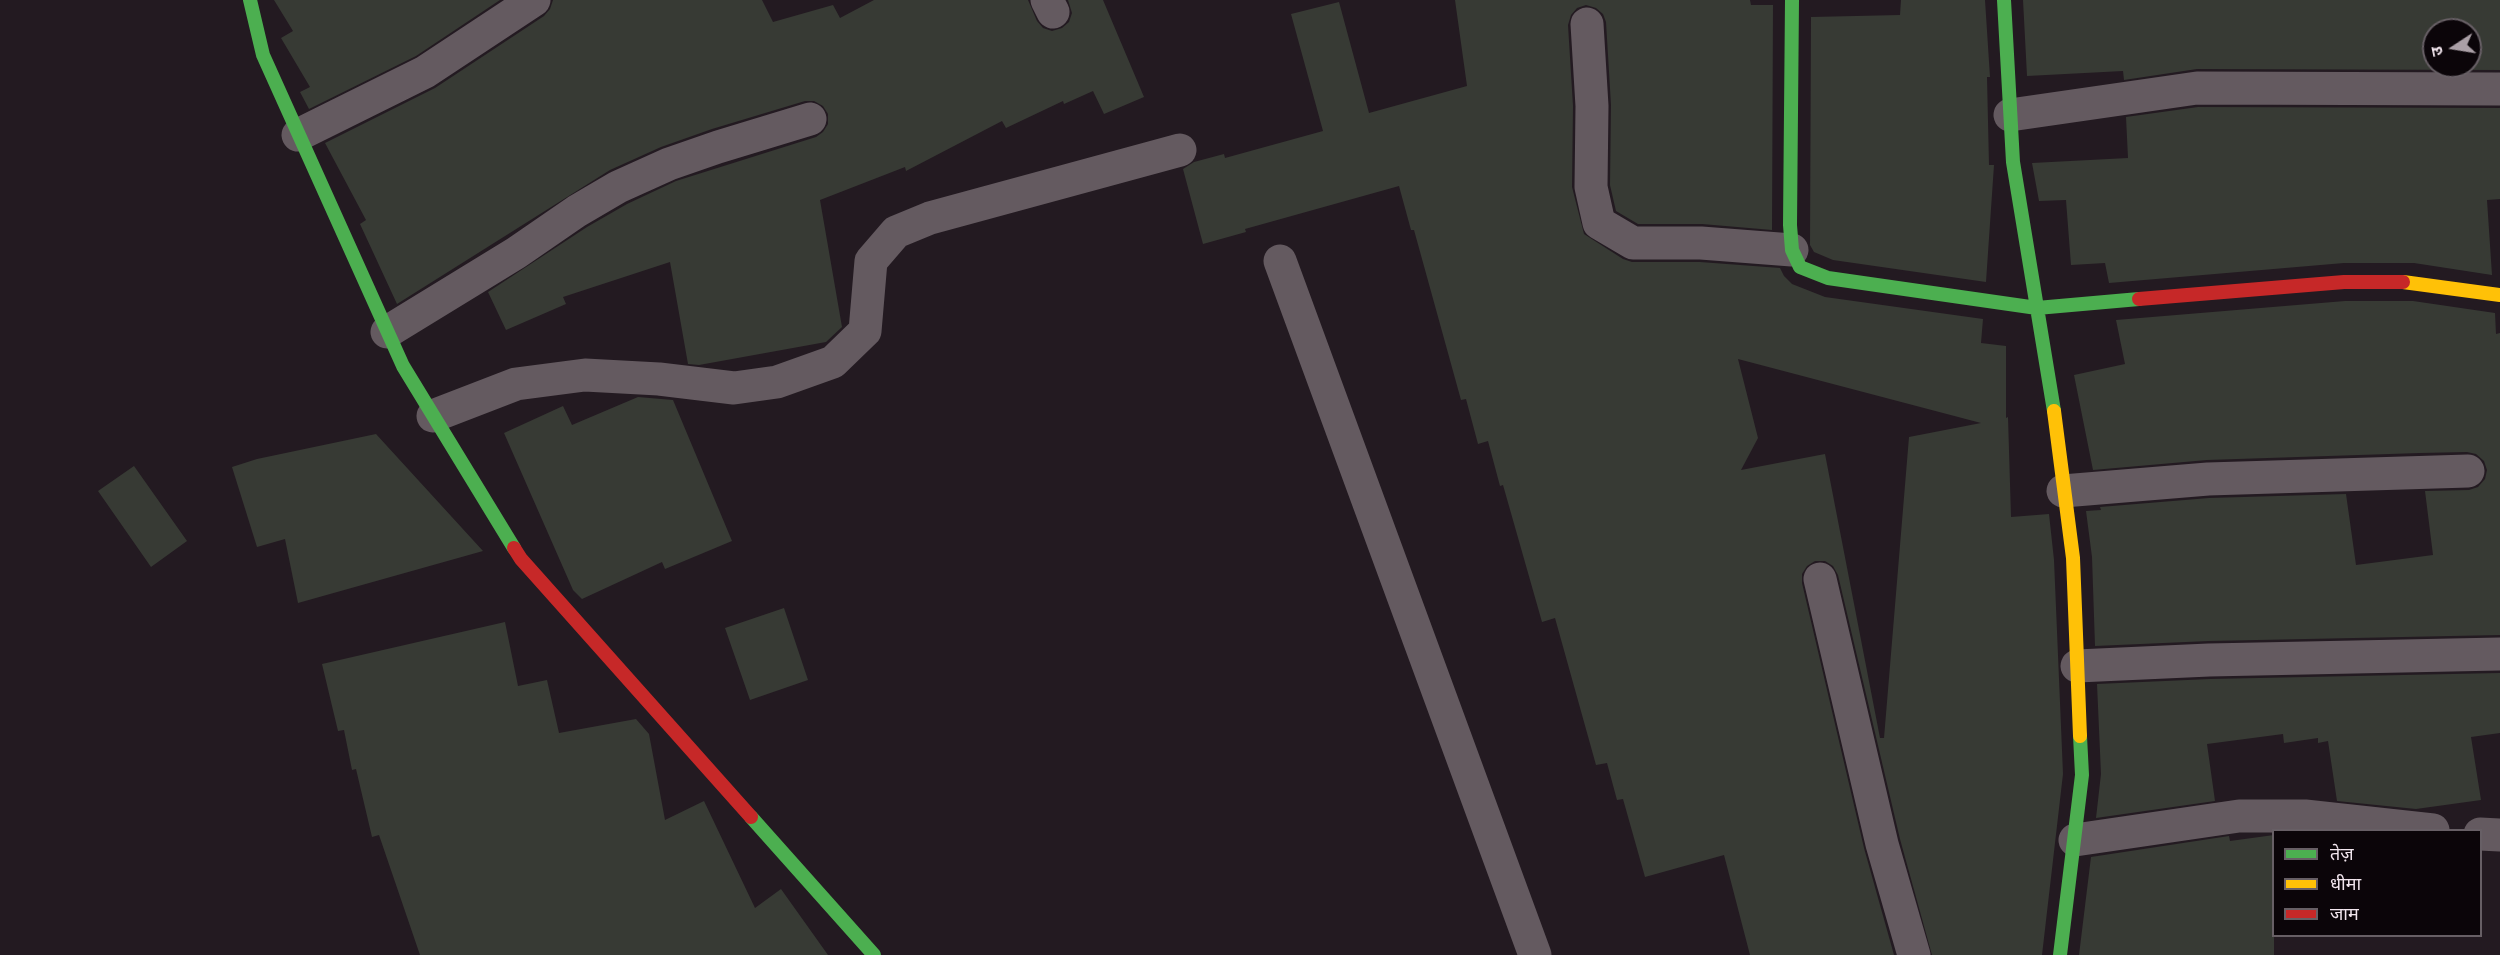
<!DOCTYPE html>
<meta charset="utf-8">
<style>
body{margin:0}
#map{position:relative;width:2500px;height:955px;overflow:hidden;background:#231a21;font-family:"PT Sans","Noto Sans Devanagari",sans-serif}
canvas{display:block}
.legend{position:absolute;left:2272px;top:829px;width:210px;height:108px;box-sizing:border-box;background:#0b0509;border:2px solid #675f65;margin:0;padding:8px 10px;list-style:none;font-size:18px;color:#f2e6ee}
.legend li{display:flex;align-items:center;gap:12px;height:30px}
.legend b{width:30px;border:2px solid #675f65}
.north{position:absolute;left:2422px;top:18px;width:60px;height:60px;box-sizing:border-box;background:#0b0509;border:2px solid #675f65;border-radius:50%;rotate:258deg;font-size:16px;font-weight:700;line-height:24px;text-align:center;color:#f2e6ee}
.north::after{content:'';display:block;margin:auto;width:21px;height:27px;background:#aa9fa6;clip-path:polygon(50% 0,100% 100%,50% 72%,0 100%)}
</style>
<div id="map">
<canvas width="2500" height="955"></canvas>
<ul class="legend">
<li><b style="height:8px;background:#4caf50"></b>तेज़</li>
<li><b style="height:8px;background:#ffc107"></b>धीमा</li>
<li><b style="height:8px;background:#c62828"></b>जाम</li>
</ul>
<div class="north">उ</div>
</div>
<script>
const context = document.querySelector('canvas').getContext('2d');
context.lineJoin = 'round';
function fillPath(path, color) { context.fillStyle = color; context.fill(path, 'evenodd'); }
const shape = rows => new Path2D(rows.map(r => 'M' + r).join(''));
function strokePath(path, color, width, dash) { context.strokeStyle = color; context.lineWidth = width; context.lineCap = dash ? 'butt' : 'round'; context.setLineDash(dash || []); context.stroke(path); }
const building = shape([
 [274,0,500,0,416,56,309,109,300,92,310,87,281,38,293,31],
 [553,0,762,0,773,22,833,5,840,18,874,0,1028,0,1037,21,1043,28,1052,31,1062,28,1069,22,1072,13,1068,0,1103,0,1144,97,1104,114,1093,91,1064,104,1063,101,1006,128,1002,121,906,171,905,167,820,200,842,327,826,342,699,365,688,364,670,262,563,297,566,304,506,330,488,292,587,227,627,204,676,181,816,137,823,132,828,124,828,114,823,106,814,101,805,101,712,129,661,147,610,170,397,304,360,224,366,220,325,143,435,88,544,16,550,9],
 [1455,0,1750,0,1751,5,1773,5,1772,230,1702,224,1638,224,1616,211,1610,185,1611,105,1606,22,1603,14,1596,8,1586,5,1577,8,1571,15,1568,25,1573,106,1572,187,1584,234,1623,259,1632,262,1700,262,1780,268,1784,276,1792,284,1825,297,1983,319,1981,343,2006,346,2006,418,2008,417,2011,517,2049,514,2054,560,2063,774,2042,955,1932,955,1900,839,1838,575,1833,566,1825,561,1815,561,1807,566,1802,574,1802,583,1864,848,1894,955,1750,955,1724,855,1645,877,1623,799,1617,800,1607,763,1596,765,1555,618,1542,622,1503,485,1500,486,1488,441,1478,444,1466,399,1461,400,1414,230,1411,230,1399,186,1245,229,1246,232,1203,244,1183,169,1194,162,1224,154,1225,158,1323,131,1291,14,1339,2,1369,113,1467,86],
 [1738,359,1981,423,1909,437,1884,738,1880,738,1825,454,1741,470,1758,438],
 [1901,0,1985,0,1990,77,1987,77,1989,165,1994,165,1986,282,1833,260,1814,252,1810,245,1811,17,1900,15],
 [2023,0,2500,0,2500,70,2197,69,2124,80,2123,71,2027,76],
 [2434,30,2470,30,2470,66,2434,66],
 [2198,107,2500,108,2500,199,2487,200,2492,275,2414,263,2344,263,2109,283,2105,263,2071,265,2066,200,2039,201,2032,163,2128,158,2126,117],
 [2345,301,2413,301,2495,313,2496,334,2500,333,2500,635,2209,641,2095,646,2092,557,2086,511,2101,510,2100,507,2209,498,2346,494,2356,565,2433,555,2425,491,2469,490,2478,487,2485,479,2487,470,2484,461,2476,454,2467,452,2420,453,2207,460,2093,470,2074,375,2125,364,2116,320],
 [638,397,673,400,732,541,665,569,662,562,582,599,573,590,504,433,563,406,572,425],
 [376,434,483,551,298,603,285,539,257,547,232,467,257,459],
 [134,466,187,541,151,567,98,491],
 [784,608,808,680,750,700,725,628],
 [505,622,518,686,547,680,559,733,636,719,649,734,665,820,704,801,755,908,781,889,828,955,420,955,379,835,372,837,356,769,352,770,344,730,338,731,322,664],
 [2500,673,2500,733,2471,737,2481,800,2416,809,2337,801,2328,741,2318,743,2318,738,2284,743,2283,734,2207,744,2215,801,2096,818,2101,774,2097,684,2210,679],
 [2274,835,2274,955,2079,955,2091,857,2229,836,2230,841]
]);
const street = shape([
 [1047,0,1053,12],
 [1587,24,1592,106,1591,187,1599,223,1633,243,1701,243,1792,250],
 [2010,115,2197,88,2500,89],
 [298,135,425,72,534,0],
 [1280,261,1535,955],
 [387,332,516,253,577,211,618,187,669,164,718,147,810,119],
 [433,416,516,384,585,375,659,379,734,388,777,382,833,362,865,331,871,261,896,232,930,218,1180,150],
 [2063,491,2208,479,2468,471],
 [1820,579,1882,844,1914,955],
 [2077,666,2209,660,2500,654],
 [2480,834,2500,835],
 [2075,840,2239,816,2305,816,2433,830]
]);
const fast = shape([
 [250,0,263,55,403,366,514,548],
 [1792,0,1790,225,1792,250,1800,267,1828,278,2037,308,2139,299],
 [2004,0,2013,162,2054,411],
 [751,817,874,955],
 [2060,955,2082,775,2080,736]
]);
const slow = shape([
 [2403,282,2500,295],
 [2054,411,2073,558,2080,736]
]);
const jam = shape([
 [2139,299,2344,282,2403,282],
 [514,548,521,559,751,817]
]);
fillPath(building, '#373a34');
strokePath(street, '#645a60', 33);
strokePath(fast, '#4caf50', 14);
strokePath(slow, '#ffc107', 14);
strokePath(jam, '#c62828', 14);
</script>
